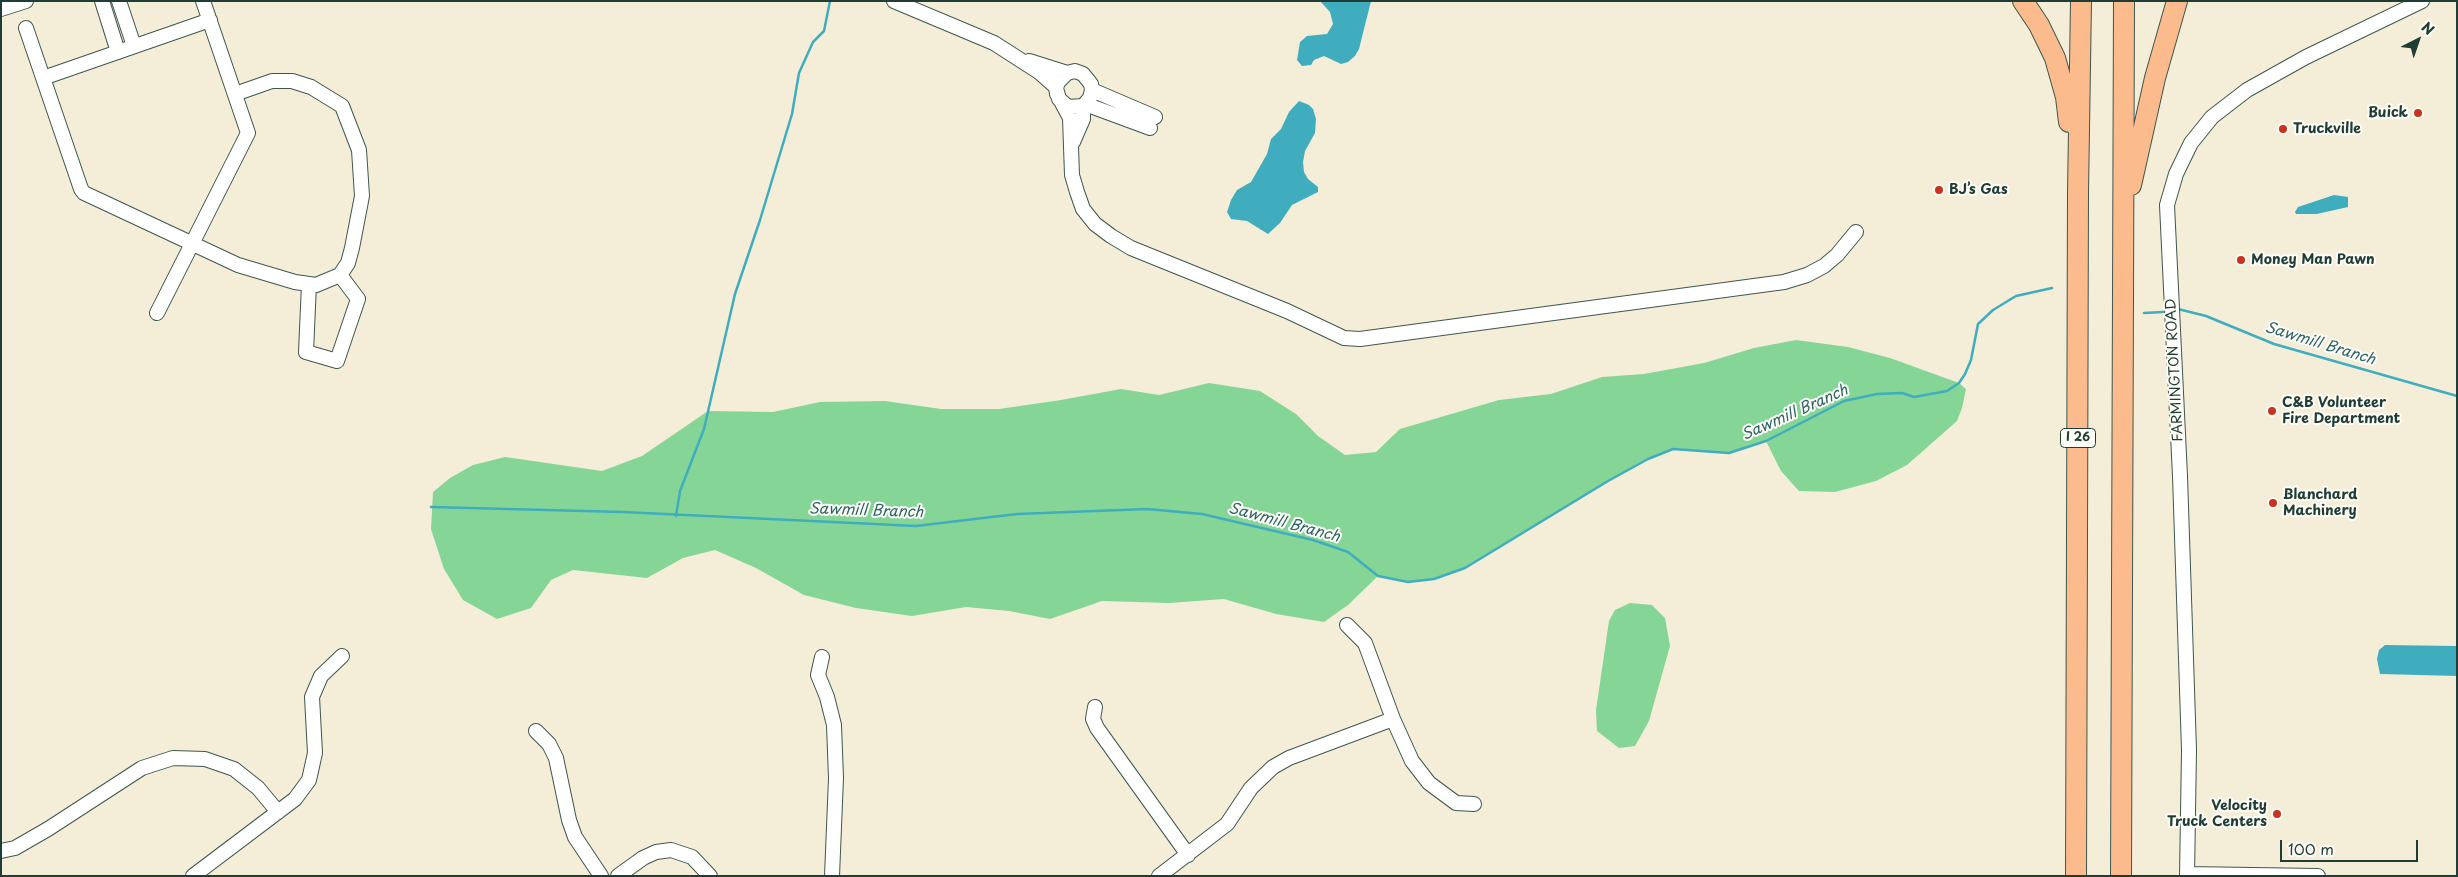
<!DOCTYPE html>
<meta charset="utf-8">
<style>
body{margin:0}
#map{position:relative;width:2458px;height:877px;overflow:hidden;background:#f4edd8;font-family:"Playpen Sans",sans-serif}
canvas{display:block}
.frame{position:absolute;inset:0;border:2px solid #1f3d34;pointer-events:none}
.north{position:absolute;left:2393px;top:15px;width:50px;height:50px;-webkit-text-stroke:4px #fdfcf7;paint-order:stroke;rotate:41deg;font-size:14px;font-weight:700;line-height:20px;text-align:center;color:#1f3d34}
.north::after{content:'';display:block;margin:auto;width:18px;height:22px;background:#1f3d34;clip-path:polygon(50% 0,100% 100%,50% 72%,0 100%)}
.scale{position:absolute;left:2280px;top:840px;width:138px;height:22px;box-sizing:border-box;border:2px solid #1f3d34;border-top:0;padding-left:6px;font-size:15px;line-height:18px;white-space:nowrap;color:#1f3d34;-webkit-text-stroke:4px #fdfcf7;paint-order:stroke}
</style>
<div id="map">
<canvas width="2458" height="877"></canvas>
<div class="frame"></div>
<div class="north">N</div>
<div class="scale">100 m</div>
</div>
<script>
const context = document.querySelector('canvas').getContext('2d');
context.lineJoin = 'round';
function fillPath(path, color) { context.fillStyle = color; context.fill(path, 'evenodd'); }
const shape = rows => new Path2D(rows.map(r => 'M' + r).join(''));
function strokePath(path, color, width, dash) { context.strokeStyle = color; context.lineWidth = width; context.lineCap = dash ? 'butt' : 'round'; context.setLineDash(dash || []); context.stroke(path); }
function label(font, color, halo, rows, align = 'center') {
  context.font = font + ' "Playpen Sans",sans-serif'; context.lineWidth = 4; context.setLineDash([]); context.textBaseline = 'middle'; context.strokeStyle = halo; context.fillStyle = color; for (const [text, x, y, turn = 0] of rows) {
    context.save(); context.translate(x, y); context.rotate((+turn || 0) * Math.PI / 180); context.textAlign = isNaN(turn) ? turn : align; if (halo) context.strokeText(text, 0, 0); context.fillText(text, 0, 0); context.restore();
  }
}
const green = shape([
 [1796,340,1848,347,1890,358,1959,383,1966,389,1962,408,1957,421,1907,465,1876,481,1835,492,1799,491,1781,471,1766,441,1729,453,1673,449,1648,459,1608,481,1465,568,1434,579,1408,582,1378,576,1348,605,1324,622,1276,614,1224,599,1169,603,1102,601,1050,619,1009,611,966,607,912,616,856,608,804,595,756,568,715,550,683,558,647,578,573,570,551,580,531,608,497,619,463,600,444,569,431,529,433,492,450,478,473,465,505,457,602,471,642,456,708,411,773,412,820,402,885,401,941,409,999,409,1061,400,1121,389,1159,395,1209,383,1260,391,1296,414,1318,436,1345,455,1376,452,1400,429,1499,400,1551,394,1602,377,1644,374,1704,363,1754,348],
 [1630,603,1652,605,1665,618,1670,646,1649,721,1635,746,1619,748,1597,731,1596,710,1609,621,1615,610]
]);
const water = shape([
 [1320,1,1371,1,1359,49,1355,56,1348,62,1341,64,1324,56,1314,60,1311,65,1302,66,1297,60,1300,42,1307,36,1327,34,1333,24,1330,12],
 [1299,101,1309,105,1313,109,1316,119,1315,133,1305,151,1303,162,1304,172,1308,179,1318,187,1318,192,1292,205,1280,223,1268,234,1247,221,1231,219,1227,212,1231,200,1237,190,1251,182,1267,154,1271,139,1281,129,1289,112],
 [2334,195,2348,197,2348,207,2317,214,2296,214,2295,212,2298,207],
 [2385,645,2457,646,2457,676,2380,674,2377,659,2379,650]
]);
const stream = shape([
 [2178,309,2206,316,2274,344,2457,396],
 [2144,313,2163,312],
 [431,507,623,512,916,526,1017,514,1147,509,1202,514,1313,540,1348,552,1378,576,1408,582,1434,579,1465,568,1608,481,1648,459,1673,449,1729,453,1766,441,1844,401,1877,394,1902,393,1914,397,1947,391,1959,383,1965,374,1971,360,1978,324,1993,310,2016,296,2052,288],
 [676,516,680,491,704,429,735,294,760,220,792,114,799,73,813,42,824,31,830,1]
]);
const minor = shape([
 [102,1,118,52],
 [119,1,134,46],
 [894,1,994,43,1039,72,1056,87,1057,94],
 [1,9,26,1],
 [26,28,81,189,84,193,238,265,295,282,316,285,340,275,348,263,352,248,362,196,359,150,342,106,311,87,292,81,272,81,235,94],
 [1029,61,1067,73],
 [43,78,210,20],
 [1092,90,1155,117],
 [1062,103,1070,118,1072,175,1077,192,1083,209,1095,224,1111,236,1131,248,1287,311,1344,338,1360,339,1784,282,1807,275,1824,266,1837,255,1856,232],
 [1085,104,1150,128],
 [1073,142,1083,119,1083,106,1090,98,1092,90,1091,84,1083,74,1075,71,1067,73,1058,82,1056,88,1059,99,1068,107,1083,106],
 [309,284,306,352,337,361,358,299,340,275],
 [157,313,248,133,203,1],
 [1347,625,1365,643,1393,719],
 [822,657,818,675,827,697,834,725,836,778,832,876],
 [1095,707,1093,719,1097,728,1188,855],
 [536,731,549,744,556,758,569,820,575,837,601,876],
 [1,851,15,848,48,829,142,768,173,758,205,759,234,769,258,788,278,812],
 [2187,874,2318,876],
 [193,876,295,799,309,780,315,753,312,697,321,676,342,656],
 [618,876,643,858,656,852,671,850,692,857,710,876],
 [1159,876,1227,824,1251,788,1273,767,1289,758,1393,719,1412,761,1429,783,1456,803,1474,804],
 [2187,876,2189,750,2180,476,2167,205,2176,174,2191,143,2212,117,2247,90,2306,57,2422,1]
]);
const highway = shape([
 [2023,1,2039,25,2055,58,2066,97,2069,122],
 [2131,185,2155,78,2177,1],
 [2076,876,2078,193,2081,1],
 [2121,876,2124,1]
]);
const markers = [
 [2418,113,5,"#c8321e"],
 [2283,129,5,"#c8321e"],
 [1939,190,5,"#c8321e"],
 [2241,260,5,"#c8321e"],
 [2272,411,5,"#c8321e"],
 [2273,503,5,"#c8321e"],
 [2277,814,5,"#c8321e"]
];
const shields = [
 [2078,438,35]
];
const shieldNames = [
 ["I 26",2078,438]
];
const poiNames = [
 ["Buick",2408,113,"right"],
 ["Truckville",2293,129],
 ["BJ’s Gas",1949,190],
 ["Money Man Pawn",2251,260],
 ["C&B Volunteer",2282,403],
 ["Fire Department",2282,419],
 ["Blanchard",2283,495],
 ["Machinery",2283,511],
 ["Velocity",2267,806,"right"],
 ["Truck Centers",2267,822,"right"]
];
const streetNames = [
 ["FARMINGTON ROAD",2175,370,-93]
];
const waterNames = [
 ["Sawmill Branch",2320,344,17],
 ["Sawmill Branch",1795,413,-24],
 ["Sawmill Branch",866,511,2],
 ["Sawmill Branch",1284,523,15]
];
fillPath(green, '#85d696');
fillPath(water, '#40adbe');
strokePath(stream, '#40adbe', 2.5);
strokePath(minor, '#3f574d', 16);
strokePath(highway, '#3f574d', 22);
strokePath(minor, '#fff', 14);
strokePath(highway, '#fbbb8d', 20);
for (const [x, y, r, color] of markers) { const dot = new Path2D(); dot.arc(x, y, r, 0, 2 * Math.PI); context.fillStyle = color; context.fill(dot); strokePath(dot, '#fdfcf7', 2); }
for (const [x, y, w] of shields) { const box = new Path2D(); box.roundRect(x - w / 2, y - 9.5, w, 19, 4); context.fillStyle = '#fdfcf7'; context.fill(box); strokePath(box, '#1f3d34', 1); }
label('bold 12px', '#1f3d34', null, shieldNames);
label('bold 14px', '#1f3d34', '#fdfcf7', poiNames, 'left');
label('14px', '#1f3d34', '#fdfcf7', streetNames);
label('italic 15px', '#2b6464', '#fdfcf7', waterNames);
</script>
